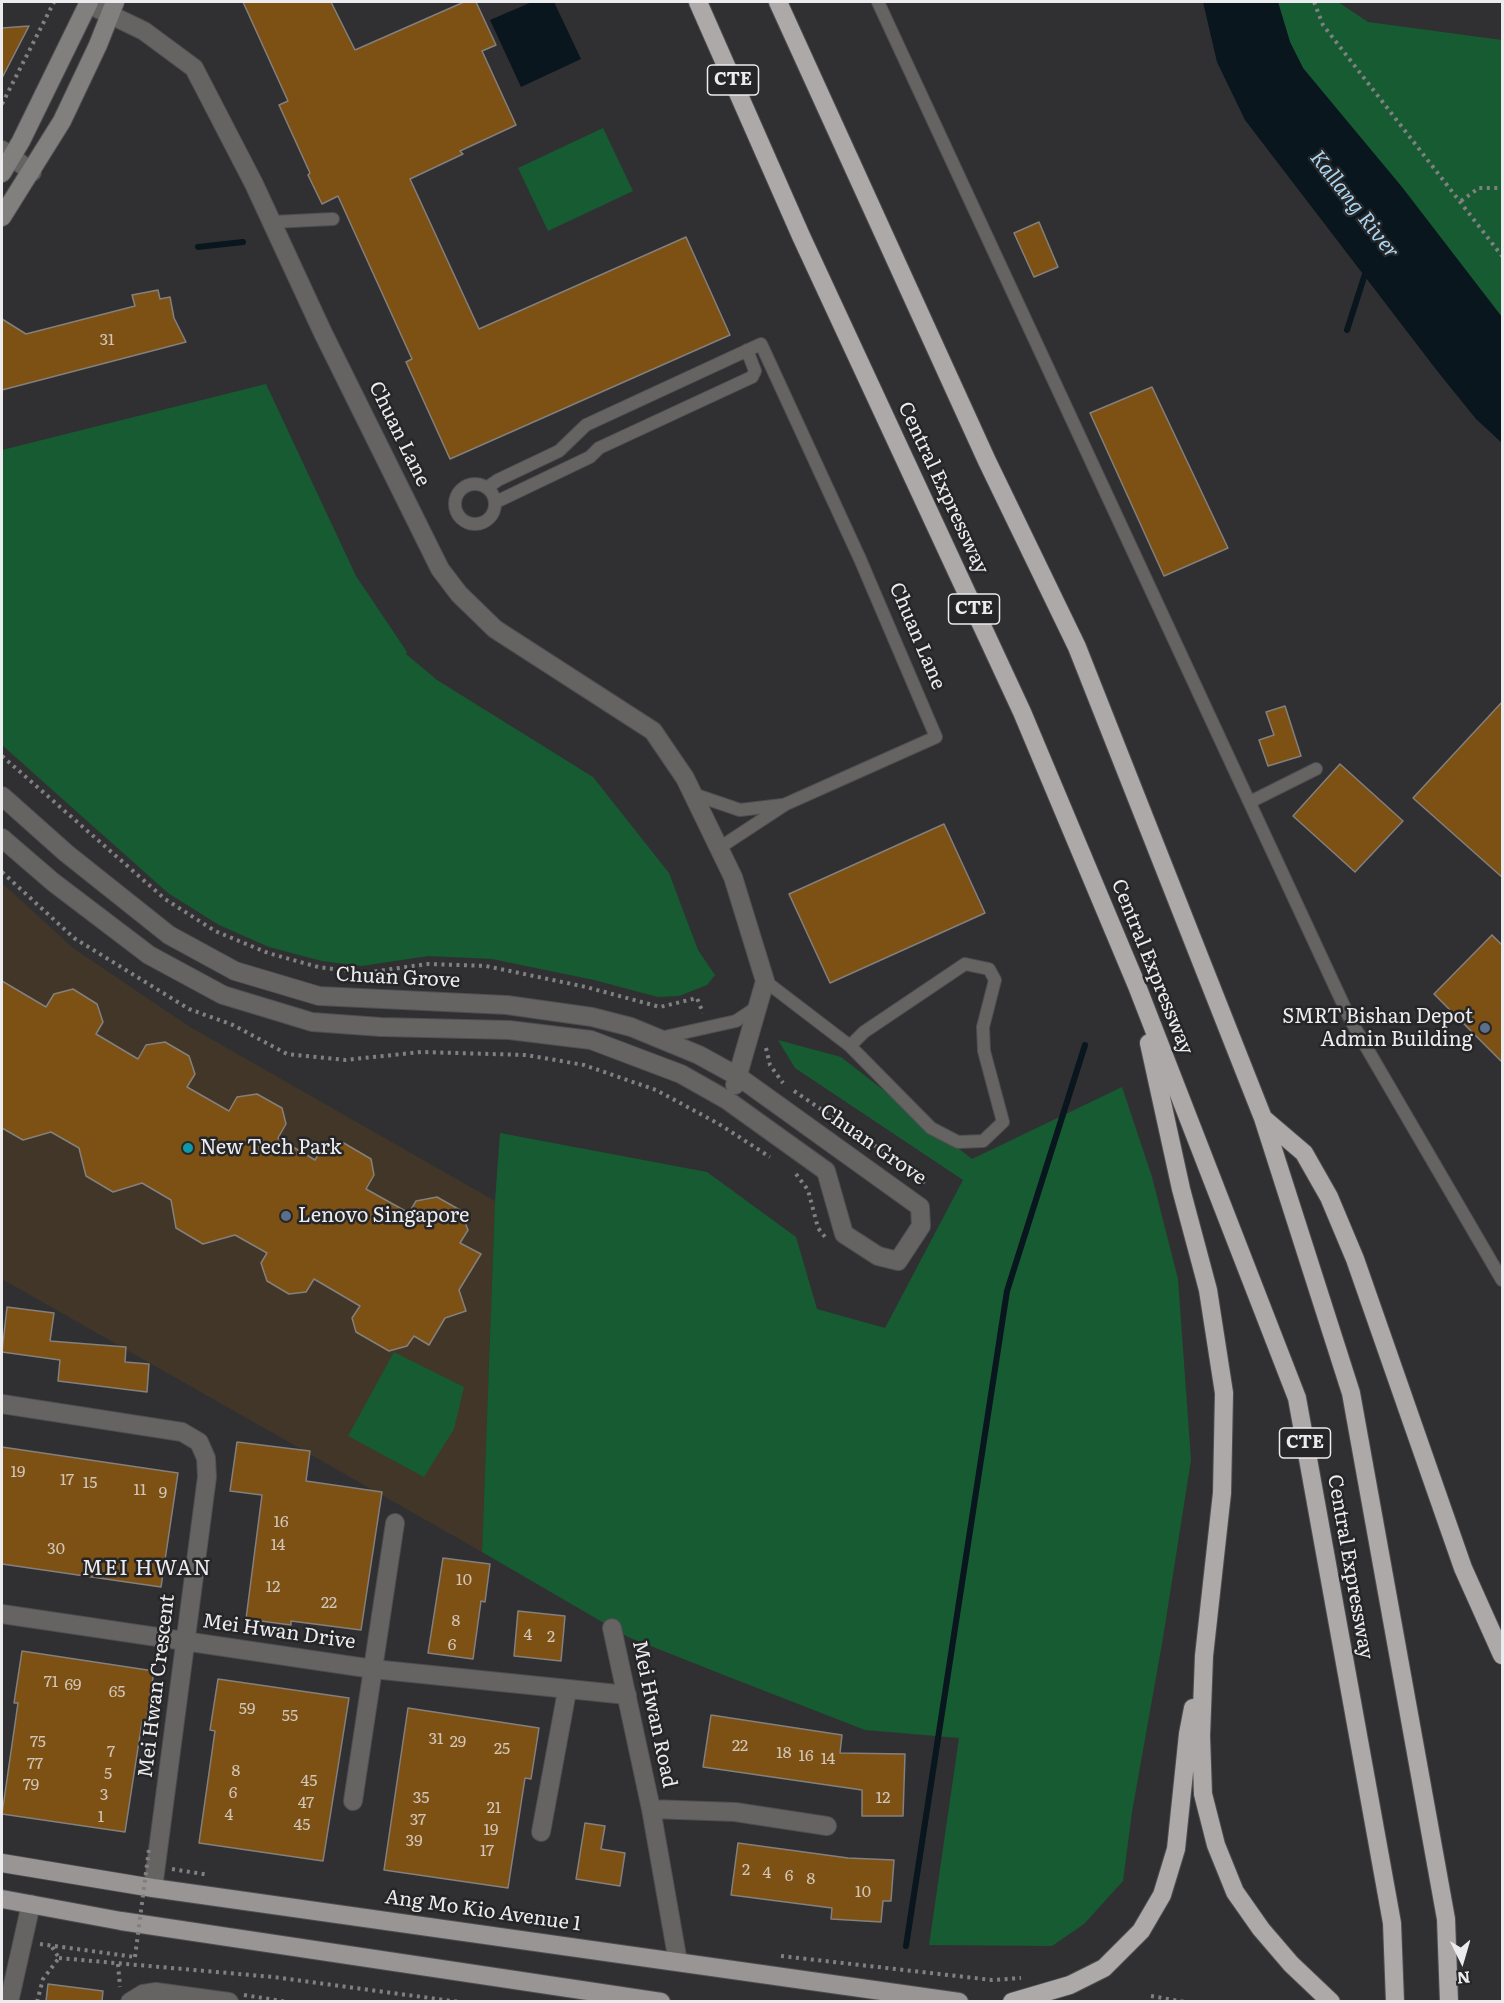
<!DOCTYPE html>
<style>
body{margin:0}
#map{position:relative;width:1504px;height:2003px;overflow:hidden;background:#303033;font-family:Literata,serif}
canvas{display:block}
.frame{position:absolute;inset:0;border:3px solid #ececee;pointer-events:none}
.north{position:absolute;left:1432px;top:1931px;width:60px;height:60px;-webkit-text-stroke:4px #262629;paint-order:stroke;rotate:175deg;font-size:16px;font-weight:700;line-height:24px;text-align:center;color:#ececee}
.north::after{content:'';display:block;margin:auto;width:21px;height:27px;background:#ececee;clip-path:polygon(50% 0,100% 100%,50% 72%,0 100%)}
</style>
<div id="map">
<canvas width="1504" height="2003"></canvas>
<div class="frame"></div>
<div class="north">N</div>
</div>
<script>
const context = document.querySelector('canvas').getContext('2d');
context.lineJoin = 'round';
function fillPath(path, color) { context.fillStyle = color; context.fill(path, 'evenodd'); }
const shape = rows => new Path2D(rows.map(r => 'M' + r).join(''));
function strokePath(path, color, width, dash) { context.strokeStyle = color; context.lineWidth = width; context.lineCap = dash ? 'butt' : 'round'; context.setLineDash(dash || []); context.stroke(path); }
function label(font, color, halo, rows, align = 'center') {
  context.font = font + ' Literata,serif'; context.lineWidth = 5; context.setLineDash([]); context.textBaseline = 'middle'; context.strokeStyle = halo; context.fillStyle = color; for (const [text, x, y, turn = 0] of rows) {
    context.save(); context.translate(x, y); context.rotate((+turn || 0) * Math.PI / 180); context.textAlign = isNaN(turn) ? turn : align; if (halo) context.strokeText(text, 0, 0); context.fillText(text, 0, 0); context.restore();
  }
}
const commercial = shape([
 [2,883,73,948,190,1027,495,1201,482,1552,2,1279]
]);
const green = shape([
 [1278,2,1338,2,1368,22,1502,40,1502,318,1303,68,1290,42],
 [603,128,633,191,548,231,518,168],
 [266,384,356,576,407,652,406,654,437,680,593,777,669,873,698,950,715,975,707,985,679,996,658,997,594,980,492,959,428,956,362,966,322,961,269,947,219,925,168,893,2,745,2,450],
 [778,1040,841,1057,972,1159,1122,1087,1152,1177,1178,1279,1191,1460,1163,1638,1132,1812,1123,1881,1084,1924,1052,1946,929,1945,959,1738,865,1730,734,1679,628,1637,482,1552,495,1201,500,1133,707,1172,796,1237,817,1309,885,1328,963,1180,795,1068],
 [394,1352,464,1387,454,1429,424,1477,348,1436]
]);
const water = shape([
 [532,2,554,2,581,59,521,87,490,20],
 [1203,2,1278,2,1290,42,1303,68,1402,187,1502,317,1502,443,1476,419,1438,372,1245,120,1217,62]
]);
const stream = shape([
 [198,247,243,242],
 [1347,330,1367,268],
 [906,1946,1007,1291,1085,1045]
]);
const building = shape([
 [243,2,331,2,355,50,464,2,476,2,496,45,482,51,516,125,460,151,463,154,410,179,479,329,686,237,730,335,450,459,406,362,412,359,338,196,322,204,308,175,310,173,279,105,288,101,243,2],
 [29,26,2,78,2,28,29,26],
 [1039,222,1058,267,1034,277,1014,233,1039,222],
 [158,290,160,299,170,297,174,318,186,342,2,390,2,319,26,334,135,306,132,295,158,290],
 [1152,387,1228,548,1164,576,1090,413,1152,387],
 [1503,701,1503,878,1413,798,1503,701],
 [1285,706,1301,756,1268,766,1259,740,1274,735,1266,712,1285,706],
 [1340,764,1403,821,1355,872,1293,816,1340,764],
 [944,824,985,913,830,983,789,894,944,824],
 [1492,935,1503,946,1503,1063,1434,994,1492,935],
 [2,981,46,1007,54,994,73,989,97,1004,103,1022,96,1034,138,1059,146,1045,165,1042,189,1056,195,1074,187,1087,229,1111,237,1097,257,1094,282,1108,286,1124,278,1138,315,1160,324,1145,342,1142,371,1159,374,1175,366,1189,409,1213,416,1201,437,1197,460,1210,468,1230,460,1243,481,1254,459,1290,466,1311,445,1318,429,1345,414,1336,407,1346,389,1351,356,1332,352,1318,360,1306,314,1279,306,1292,289,1294,267,1281,261,1263,267,1253,235,1235,203,1244,176,1228,171,1200,142,1183,113,1192,86,1176,79,1148,51,1132,23,1140,2,1128,2,981],
 [7,1307,54,1313,50,1341,126,1347,125,1362,149,1364,147,1392,58,1381,60,1360,2,1352,7,1307],
 [237,1442,310,1451,306,1481,382,1492,361,1630,291,1621,291,1625,246,1619,262,1495,230,1491,237,1442],
 [2,1447,178,1473,161,1587,2,1564,2,1447],
 [443,1558,490,1564,485,1602,481,1601,473,1659,428,1653,443,1558],
 [518,1611,565,1616,561,1661,514,1656,518,1611],
 [22,1651,154,1671,146,1722,142,1722,125,1832,2,1814,18,1703,14,1703,22,1651],
 [218,1679,349,1698,323,1861,199,1843,215,1731,210,1730,218,1679],
 [408,1708,539,1728,531,1779,525,1778,508,1888,384,1870,408,1708],
 [711,1715,842,1735,840,1753,905,1754,903,1816,862,1816,862,1790,703,1767,711,1715],
 [585,1823,605,1826,601,1849,625,1853,620,1886,576,1879,585,1823],
 [738,1843,848,1858,894,1860,891,1901,883,1901,881,1922,831,1919,832,1908,731,1895,738,1843],
 [48,1984,103,1991,102,2001,46,2001,48,1984]
]);
const path = shape([
 [1314,2,1323,25,1502,256],
 [2,104,54,2],
 [1461,201,1479,188,1502,188],
 [2,756,165,899,215,931,268,953,318,967,363,973,428,964,486,966,586,987,660,1007,697,998,703,1013],
 [2,872,74,938,189,1009,233,1025,287,1054,345,1060,421,1052,526,1055,584,1065,656,1090,719,1124,770,1157],
 [766,1048,770,1065,783,1083],
 [794,1091,917,1174,926,1187],
 [796,1174,808,1190,818,1228,825,1237],
 [172,1869,209,1875],
 [40,1944,135,1957],
 [781,1956,992,1980,1021,1978],
 [59,1958,273,1977,460,2002],
 [118,1964,120,1987],
 [244,1995,288,2002],
 [1151,1996,1185,2002],
 [37,2002,43,1979,59,1958,52,1947]
]);
const lane = shape([
 [878,2,1351,1021,1502,1280],
 [272,222,333,219],
 '455 504a20 20 0 1 1 40 0a20 20 0 1 1-40 0Z',
 [488,487,498,480,559,451,586,425,761,344,860,559,936,737,786,804,719,848],
 [496,502,590,457,599,448,752,377,755,371,747,350],
 [693,794,740,810,782,805],
 [1250,802,1316,769],
 [765,981,850,1046,931,1128,958,1142,983,1141,1003,1122,984,1051,983,1027,995,980,989,969,965,964,864,1032,850,1046],
 [660,1038,736,1021,757,1007]
]);
const street = shape([
 [88,4,144,31,194,68,254,184,323,333,440,569,459,594,495,629,653,731,685,778,733,877,765,981,735,1085],
 [2,150,32,172],
 [2,796,66,853,169,935,235,971,319,996,507,1005,592,1017,631,1027,699,1055,739,1077,920,1207,921,1226,898,1261,878,1256,844,1234,826,1171,727,1100,681,1074,591,1040,509,1030,381,1027,312,1022,223,995,149,955,53,882,2,838],
 [2,1404,182,1432,199,1442,206,1458,207,1477,153,1888],
 [2,1614,373,1669,627,1695],
 [612,1628,651,1809,678,1962],
 [353,1801,395,1523],
 [651,1809,735,1812,827,1826],
 [541,1832,567,1691],
 [9,2002,31,1904],
 [130,2002,143,1994,156,1992,229,2002]
]);
const secondary = shape([
 [2,173,21,141,89,2],
 [2,217,62,121,98,45,115,2]
]);
const primary = shape([
 [2,1863,153,1888,959,2002],
 [2,1899,121,1921,661,2002]
]);
const highway = shape([
 [698,2,801,236,1022,712,1137,986,1297,1398,1392,1923,1395,2002],
 [778,2,987,461,1077,647,1263,1118,1351,1393,1446,1919,1449,2002],
 [1149,1043,1181,1189,1208,1290,1224,1393,1222,1493,1204,1656,1201,1736,1203,1794,1216,1845,1235,1892,1261,1929,1291,1964,1331,2002],
 [1263,1118,1304,1153,1329,1197,1355,1259,1463,1568,1502,1655],
 [1012,2002,1070,1985,1104,1968,1141,1931,1162,1895,1176,1849,1188,1734,1193,1708]
]);
const pathBridge = shape([
 [135,1957,149,1849]
]);
const markers = [
 [1485,1028,6,"#5c6f8a"],
 [188,1148,6,"#0f9aa8"],
 [286,1216,6,"#5c6f8a"]
];
const numberNames = [
 ["31",107,340],
 ["19",18,1472],
 ["17",67,1480],
 ["15",90,1483],
 ["11",140,1490],
 ["9",163,1493],
 ["16",281,1522],
 ["14",278,1545],
 ["30",56,1549],
 ["10",464,1580],
 ["12",273,1587],
 ["22",329,1603],
 ["8",456,1621],
 ["4",528,1635],
 ["2",551,1637],
 ["6",452,1645],
 ["71",51,1682],
 ["69",73,1685],
 ["65",117,1692],
 ["59",247,1709],
 ["55",290,1716],
 ["31",436,1739],
 ["75",38,1742],
 ["29",458,1742],
 ["22",740,1746],
 ["25",502,1749],
 ["7",111,1752],
 ["18",784,1753],
 ["16",806,1756],
 ["14",828,1759],
 ["77",35,1764],
 ["8",236,1771],
 ["5",108,1774],
 ["45",309,1781],
 ["79",31,1785],
 ["6",233,1793],
 ["3",104,1795],
 ["35",421,1798],
 ["12",883,1798],
 ["47",306,1803],
 ["21",494,1808],
 ["4",229,1815],
 ["1",101,1817],
 ["37",418,1820],
 ["45",302,1825],
 ["19",491,1830],
 ["39",414,1841],
 ["17",487,1851],
 ["2",746,1870],
 ["4",767,1873],
 ["6",789,1876],
 ["8",811,1879],
 ["10",863,1892]
];
const shields = [
 [733,80,51],
 [974,609,51],
 [1305,1443,51]
];
const shieldNames = [
 ["CTE",733,80],
 ["CTE",974,609],
 ["CTE",1305,1443]
];
const streetNames = [
 ["Chuan Lane",399,434,64],
 ["Central Expressway",943,488,65],
 ["Chuan Lane",917,636,67],
 ["Central Expressway",1152,967,68],
 ["Chuan Grove",398,978,3],
 ["Chuan Grove",873,1145,35],
 ["Central Expressway",1350,1567,80],
 ["Mei Hwan Drive",279,1632,8],
 ["Mei Hwan Crescent",157,1686,-83],
 ["Mei Hwan Road",654,1714,78],
 ["Ang Mo Kio Avenue 1",483,1911,8]
];
const poiNames = [
 ["SMRT Bishan Depot",1473,1017,"right"],
 ["Admin Building",1473,1040,"right"],
 ["New Tech Park",200,1148],
 ["Lenovo Singapore",298,1216]
];
const waterNames = [
 ["Kallang River",1354,205,52]
];
const neighbourhoodNames = [
 ["MEI HWAN",147,1569]
];
fillPath(commercial, '#413627');
fillPath(green, '#165b31');
fillPath(water, '#09161d');
strokePath(stream, '#09161d', 6);
fillPath(building, '#7d5013');
strokePath(building, '#83807e', 1.5);
strokePath(lane, '#4e4e51', 14);
strokePath(street, '#4e4e51', 20);
strokePath(secondary, '#4e4e51', 20);
strokePath(primary, '#4e4e51', 20);
strokePath(highway, '#4e4e51', 20);
strokePath(path, '#808083', 4, [3, 4.5]);
strokePath(lane, '#656463', 12);
strokePath(street, '#656463', 18);
strokePath(secondary, '#82807f', 18);
strokePath(primary, '#989594', 18);
strokePath(highway, '#ada9a8', 18);
strokePath(pathBridge, '#808083', 4, [3, 4.5]);
for (const [x, y, r, color] of markers) { const dot = new Path2D(); dot.arc(x, y, r, 0, 2 * Math.PI); context.fillStyle = color; context.fill(dot); strokePath(dot, '#262629', 2); }
label('16px', '#d0c5b7', null, numberNames);
for (const [x, y, w] of shields) { const box = new Path2D(); box.roundRect(x - w / 2, y - 15, w, 30, 4.5); context.fillStyle = '#262629'; context.fill(box); strokePath(box, '#ececee', 1.5); }
label('bold 18px', '#ececee', null, shieldNames);
label('20px', '#ececee', '#262629', streetNames);
label('20px', '#ececee', '#262629', poiNames, 'left');
label('italic 21px', '#a9d6f0', '#262629', waterNames);
context.letterSpacing = '1.5px';
label('21px', '#ececee', '#262629', neighbourhoodNames);
context.letterSpacing = '0px';
</script>
